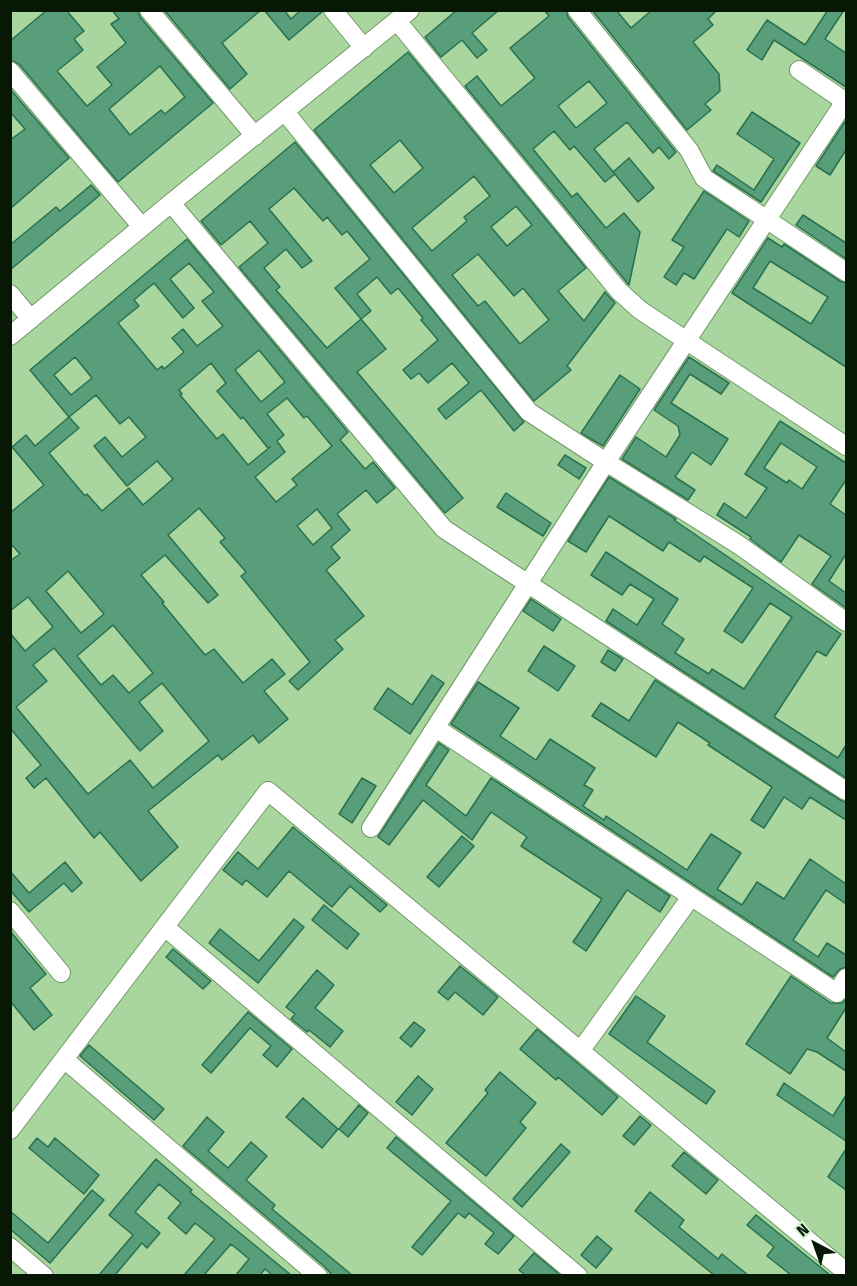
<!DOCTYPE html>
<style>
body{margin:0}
#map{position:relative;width:857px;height:1286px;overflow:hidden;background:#a9d69f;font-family:"Fira Sans Condensed",sans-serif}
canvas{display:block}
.frame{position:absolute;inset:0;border:12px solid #071804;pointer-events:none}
.north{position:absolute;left:785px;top:1214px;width:60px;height:60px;-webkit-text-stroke:4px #d9f0d4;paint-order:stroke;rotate:319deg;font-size:16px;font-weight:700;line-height:24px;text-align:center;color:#071804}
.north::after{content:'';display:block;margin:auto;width:21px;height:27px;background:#071804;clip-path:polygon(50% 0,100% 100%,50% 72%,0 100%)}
</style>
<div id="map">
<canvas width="857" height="1286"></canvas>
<div class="frame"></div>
<div class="north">N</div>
</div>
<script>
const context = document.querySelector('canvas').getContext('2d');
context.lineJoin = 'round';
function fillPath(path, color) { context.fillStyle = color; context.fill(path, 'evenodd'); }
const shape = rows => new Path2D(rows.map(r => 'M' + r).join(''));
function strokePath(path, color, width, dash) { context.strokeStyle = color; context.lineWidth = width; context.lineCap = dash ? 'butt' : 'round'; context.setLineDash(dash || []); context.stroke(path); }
const building = shape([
 [47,10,66,10,84,31,74,39,83,50,57,71,87,106,112,85,97,67,126,43,111,24,119,19,112,10,138,10,140,17,213,103,118,182,19,64,10,60,10,41,47,10],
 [160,66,185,97,165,114,161,110,130,135,109,109,160,66],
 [164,10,261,10,222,43,247,74,230,89,164,10],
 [264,10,284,10,291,19,301,10,322,10,322,12,289,40,264,10],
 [457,10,499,10,472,33,487,50,477,58,462,40,441,57,425,37,457,10],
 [544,10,566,10,568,17,676,152,669,159,659,147,653,153,627,122,594,149,615,174,605,182,574,146,570,150,554,131,533,149,572,197,577,193,606,228,624,213,640,232,629,285,465,86,477,76,501,106,535,78,510,48,549,16,544,10],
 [589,81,607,103,576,128,558,106,589,81],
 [592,10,616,10,631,28,652,10,717,10,708,19,713,25,693,42,719,74,720,91,705,104,711,110,687,130,592,10],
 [828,10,844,10,825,39,846,53,846,87,774,40,762,60,747,50,767,20,805,45,828,10],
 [408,52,586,268,558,291,584,321,605,292,615,303,567,366,571,370,534,401,314,130,408,52],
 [400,140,423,168,394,193,370,165,400,140],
 [474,176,490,196,464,217,467,221,432,251,412,228,474,176],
 [516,206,532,225,507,246,491,227,516,206],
 [478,254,514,296,523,288,549,320,520,344,485,301,478,306,452,275,478,254],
 [10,89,69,158,10,209,10,140,25,129,10,112,10,89],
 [752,112,800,143,761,202,713,171,717,165,754,190,774,159,737,134,752,112],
 [846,120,846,150,830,175,816,166,846,120],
 [295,142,524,422,514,431,481,390,446,419,438,409,469,383,452,363,428,383,419,373,411,379,403,370,438,340,421,320,423,318,398,288,391,294,377,277,357,294,371,311,361,319,386,349,357,372,463,498,445,513,239,267,268,243,250,221,221,245,201,221,295,142],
 [294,188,323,221,327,217,342,235,347,231,370,259,335,288,361,319,327,348,276,290,280,287,264,268,286,249,302,268,312,261,269,209,294,188],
 [629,158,654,188,638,202,613,172,629,158],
 [91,185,100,195,10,270,10,245,56,207,60,211,91,185],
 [704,191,749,221,739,237,727,229,694,279,684,273,676,285,664,277,684,247,672,240,704,191],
 [803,215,846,243,846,259,796,225,803,215],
 [768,238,782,247,784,244,840,281,846,283,846,367,732,293,768,238],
 [770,261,828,297,811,324,753,288,770,261],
 [187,239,348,432,340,440,365,469,373,462,395,488,377,503,366,490,337,514,350,530,331,547,340,558,326,570,364,616,335,640,343,649,298,690,289,681,310,662,241,576,246,572,220,542,225,538,199,508,168,535,218,595,208,603,165,555,141,575,164,602,162,603,205,655,214,649,243,683,272,659,285,674,264,691,288,719,259,743,253,735,222,760,218,755,148,811,178,847,141,881,100,832,94,838,46,778,34,788,26,778,41,765,10,728,10,633,25,651,53,627,28,597,10,611,10,561,20,554,10,543,10,513,44,485,12,447,26,435,35,446,69,417,30,370,187,239],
 [189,263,214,292,202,301,223,326,197,346,183,329,172,338,184,352,164,369,162,366,157,370,118,323,139,306,134,300,154,283,183,318,194,308,170,279,189,263],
 [259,350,285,382,261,402,235,370,259,350],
 [75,357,92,378,71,395,54,375,75,357],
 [211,363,226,383,217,391,241,419,243,417,268,448,270,447,248,465,223,434,217,439,180,395,182,394,179,390,211,363],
 [96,395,120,424,129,417,146,437,122,457,105,437,94,446,127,486,157,461,173,479,143,505,129,488,102,511,87,494,85,496,49,453,79,428,69,417,96,395],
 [287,398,304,418,307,416,332,446,292,479,297,485,276,502,255,477,285,452,277,441,284,435,267,414,287,398],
 [317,509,332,528,313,545,297,526,317,509],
 [68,571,104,614,81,633,46,591,68,571],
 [113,625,153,673,129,693,113,675,101,685,77,656,113,625],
 [54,648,140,751,163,731,139,702,162,683,209,741,153,788,130,760,88,794,16,707,47,681,33,665,54,648],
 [689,357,729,383,721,394,690,374,671,403,728,439,711,465,692,452,675,477,695,490,688,500,622,459,636,437,666,457,680,435,678,426,654,410,689,357],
 [620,375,640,389,603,446,581,433,620,375],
 [780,421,846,463,846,480,830,504,846,515,846,554,829,581,846,593,846,608,812,584,831,556,799,535,781,562,750,539,751,537,717,515,724,503,746,518,767,488,745,474,780,421],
 [781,443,817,467,802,489,789,480,787,483,764,468,781,443],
 [565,455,586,468,579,479,558,465,565,455],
 [609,477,676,519,674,520,841,634,826,656,817,651,774,717,838,758,846,745,846,778,606,621,613,609,637,625,654,599,630,584,622,595,591,575,606,552,678,599,662,624,684,639,675,653,709,674,712,669,744,689,792,617,770,603,742,643,724,631,753,588,704,556,700,562,669,542,663,551,609,516,586,552,568,541,609,477],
 [506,493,551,523,543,536,497,507,506,493],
 [531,599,561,619,553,631,523,611,531,599],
 [544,646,575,666,558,691,528,671,544,646],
 [608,650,623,659,615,671,601,662,608,650],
 [432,675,444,683,410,734,374,709,388,688,412,705,432,675],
 [655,680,840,800,846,802,846,820,810,797,802,809,784,797,764,828,751,820,772,787,708,745,710,743,678,722,656,757,592,716,601,703,629,721,655,680],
 [478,682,519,708,500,736,536,760,550,739,595,768,584,785,593,790,583,806,604,820,606,816,687,870,711,834,741,853,717,889,742,905,757,882,784,899,810,859,846,884,846,904,826,890,793,940,818,957,827,943,846,955,846,967,840,969,833,977,451,724,478,682],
 [439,743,449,750,426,785,466,816,491,778,670,896,660,912,627,890,586,951,573,942,602,899,521,846,527,837,491,812,472,840,423,800,389,845,378,837,439,743],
 [362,778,376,786,352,823,339,814,362,778],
 [293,827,387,905,380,912,350,886,332,907,289,871,267,897,246,880,242,885,223,870,238,852,258,869,293,827],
 [462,836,474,846,439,887,427,877,462,836],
 [65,862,82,883,72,892,64,883,29,912,10,890,10,871,29,893,65,862],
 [324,905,359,934,347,949,312,920,324,905],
 [294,919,304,927,258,983,209,943,220,929,259,961,294,919],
 [10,931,46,974,30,988,52,1015,34,1030,10,1001,10,931],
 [173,949,211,981,203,989,166,957,173,949],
 [460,966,498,997,483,1015,455,992,448,1000,438,992,460,966],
 [317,970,334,985,315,1008,343,1031,330,1047,309,1030,307,1032,291,1019,295,1014,286,1007,317,970],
 [791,976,831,1003,842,1003,846,999,846,1008,827,1038,846,1052,846,1071,817,1052,807,1049,790,1074,746,1044,791,976],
 [636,996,665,1016,647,1042,715,1091,706,1104,609,1034,636,996],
 [248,1012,292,1049,277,1067,263,1055,271,1046,250,1028,211,1073,202,1065,248,1012],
 [414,1022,425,1030,411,1047,400,1038,414,1022],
 [537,1029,618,1097,602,1115,558,1077,556,1080,520,1049,537,1029],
 [89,1045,164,1109,154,1120,80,1056,89,1045],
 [500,1072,536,1103,520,1122,526,1128,486,1176,446,1143,488,1093,485,1090,500,1072],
 [418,1076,433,1089,412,1115,396,1102,418,1076],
 [784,1083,833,1116,846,1095,846,1141,777,1095,784,1083],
 [303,1098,338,1129,322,1148,286,1117,303,1098],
 [359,1105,368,1113,348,1137,339,1129,359,1105],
 [640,1116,651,1125,634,1145,623,1136,640,1116],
 [207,1117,224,1132,208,1151,228,1168,251,1142,267,1156,246,1180,275,1205,272,1209,352,1275,332,1275,325,1267,183,1146,207,1117],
 [396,1137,514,1236,498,1254,485,1244,494,1233,469,1213,465,1218,458,1213,422,1255,412,1247,451,1201,387,1148,396,1137],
 [37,1138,48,1147,55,1138,99,1175,84,1194,29,1148,37,1138],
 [561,1144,570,1152,522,1207,513,1199,561,1144],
 [846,1149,846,1190,828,1177,846,1149],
 [684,1152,718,1180,706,1194,672,1166,684,1152],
 [156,1159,192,1190,190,1192,291,1275,272,1275,265,1269,260,1275,236,1275,249,1259,231,1244,204,1275,184,1275,215,1239,195,1223,186,1234,168,1218,181,1203,159,1184,135,1212,160,1233,147,1248,142,1243,115,1275,99,1275,133,1235,109,1215,156,1159],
 [92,1190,104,1200,50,1263,10,1229,10,1211,48,1243,92,1190],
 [650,1192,684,1220,679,1227,718,1259,722,1254,748,1275,714,1275,635,1211,650,1192],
 [756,1215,830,1275,791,1275,767,1256,774,1247,747,1225,756,1215],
 [597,1236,612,1249,596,1268,581,1255,597,1236],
 [534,1253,560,1275,525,1275,519,1270,534,1253]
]);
const minor = shape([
 [149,10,255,136],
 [333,10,364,48],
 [577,10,689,150,704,178,846,272],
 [397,21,619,291,640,310,846,446],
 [799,70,846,102],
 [10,71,142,227],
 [285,112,529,412,606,462,739,545,846,622],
 [171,203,444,529,846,791],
 [10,294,31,319],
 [10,336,171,203,410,10],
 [436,728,837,993,846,978],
 [371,828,606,462,846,100],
 [10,911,61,973],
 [166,928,578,1276],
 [581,1050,691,897],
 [64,1059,318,1276],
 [10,1130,268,791,846,1272],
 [10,1247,44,1276]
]);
fillPath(building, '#599e7a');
strokePath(building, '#29704f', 1.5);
strokePath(minor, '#6f9a65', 20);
strokePath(minor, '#fff', 18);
</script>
